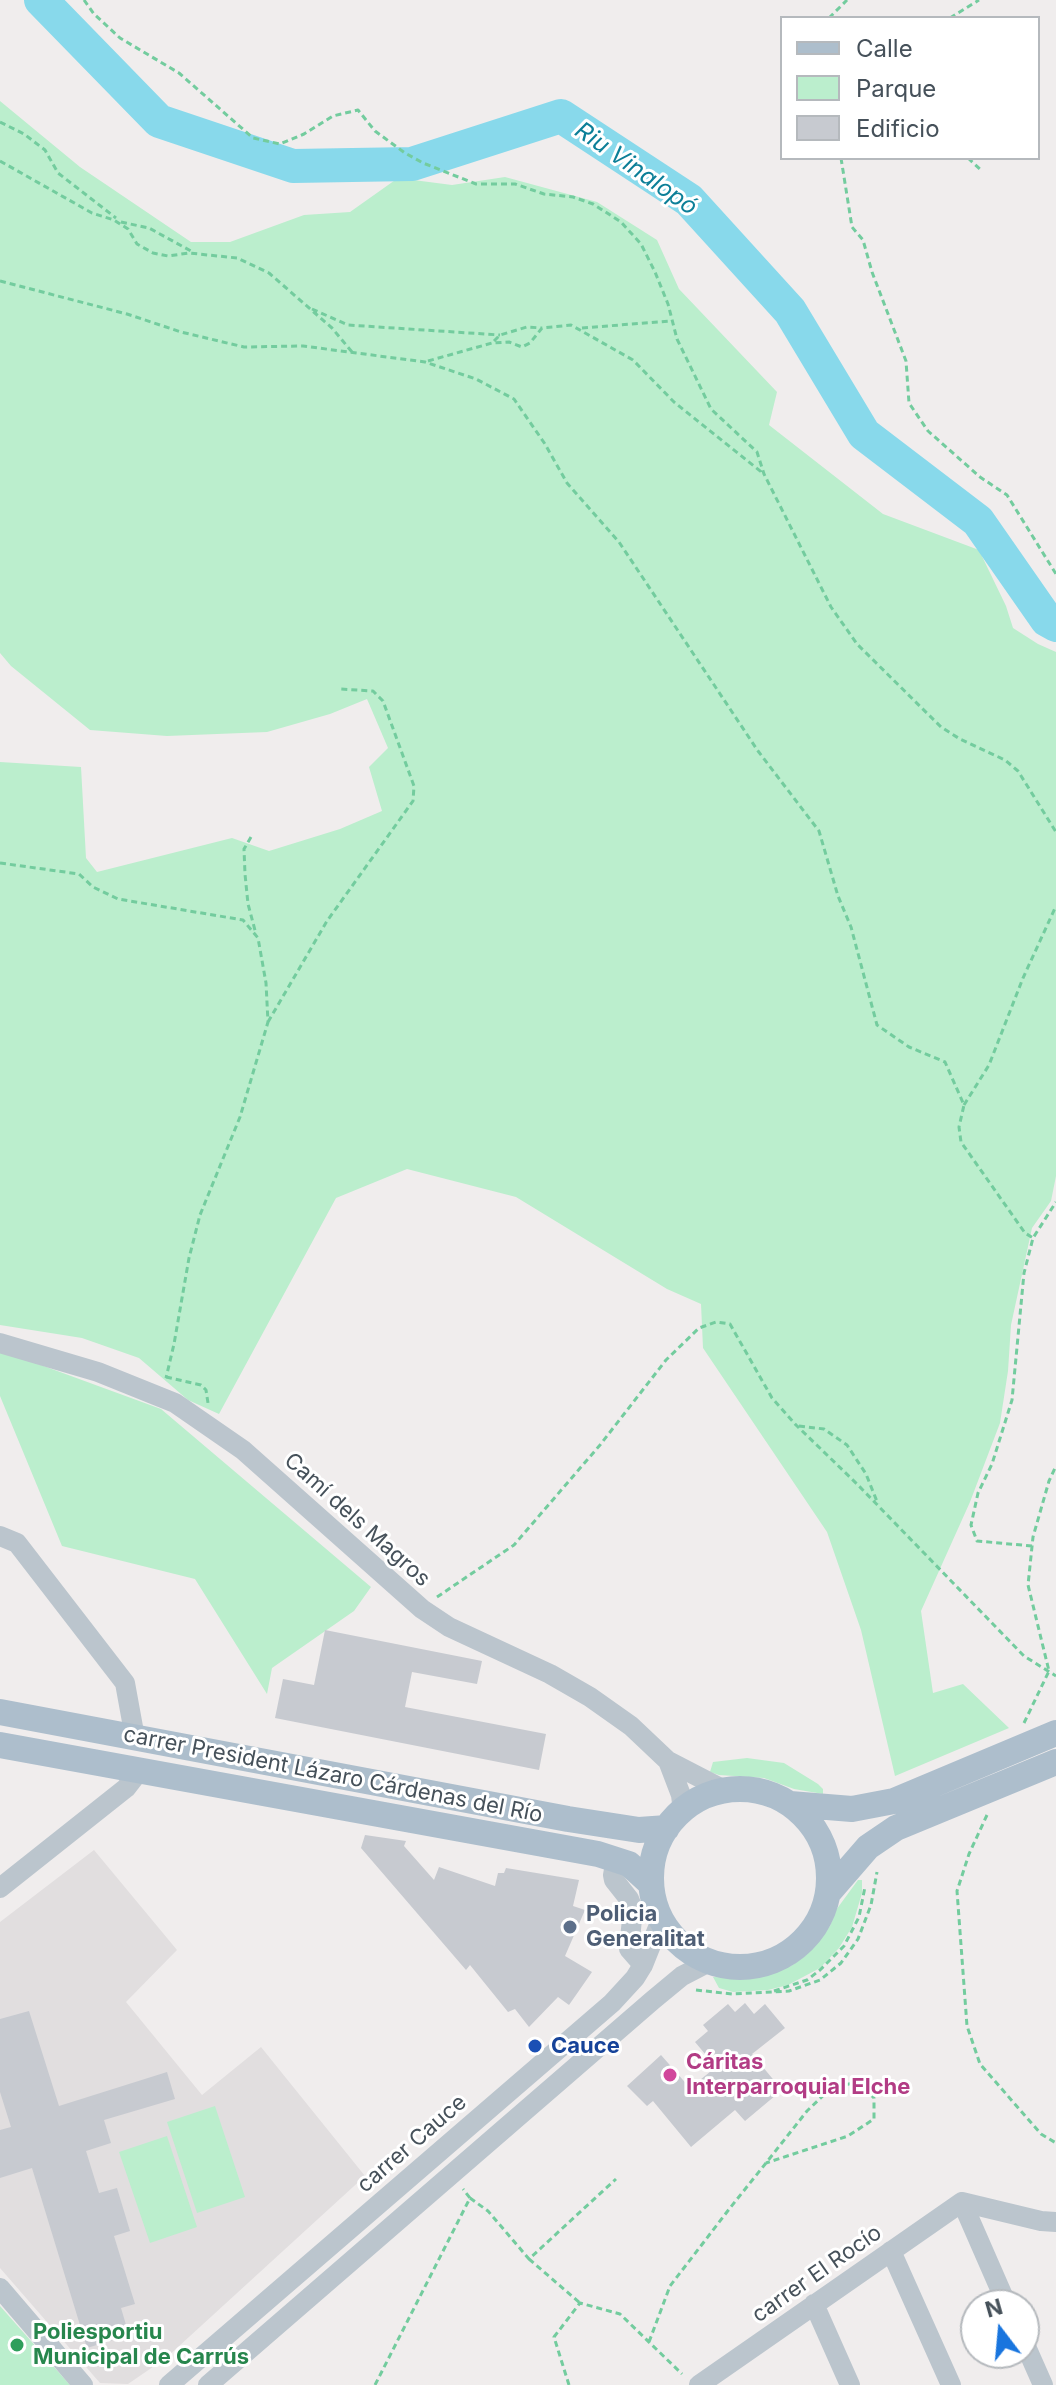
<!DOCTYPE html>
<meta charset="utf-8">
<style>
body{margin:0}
#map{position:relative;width:1056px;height:2385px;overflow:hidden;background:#f0eded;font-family:Inter,sans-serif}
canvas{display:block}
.legend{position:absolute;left:780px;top:16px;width:260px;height:144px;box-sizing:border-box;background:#fff;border:2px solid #b5b9bd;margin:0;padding:10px 14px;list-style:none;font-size:24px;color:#46515a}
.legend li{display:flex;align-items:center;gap:16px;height:40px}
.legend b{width:40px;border:2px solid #b5b9bd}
.north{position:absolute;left:960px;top:2289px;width:80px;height:80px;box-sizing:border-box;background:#fff;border:2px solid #b5b9bd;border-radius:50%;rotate:344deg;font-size:22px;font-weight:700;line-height:32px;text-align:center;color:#46515a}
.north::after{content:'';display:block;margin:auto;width:28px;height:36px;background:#1975de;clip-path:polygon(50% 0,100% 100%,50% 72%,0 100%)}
</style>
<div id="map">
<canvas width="1056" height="2385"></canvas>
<ul class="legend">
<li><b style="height:10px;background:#adbecc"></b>Calle</li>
<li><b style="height:22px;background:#bbeecd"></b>Parque</li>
<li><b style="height:22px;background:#c7cad0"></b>Edificio</li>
</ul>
<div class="north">N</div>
</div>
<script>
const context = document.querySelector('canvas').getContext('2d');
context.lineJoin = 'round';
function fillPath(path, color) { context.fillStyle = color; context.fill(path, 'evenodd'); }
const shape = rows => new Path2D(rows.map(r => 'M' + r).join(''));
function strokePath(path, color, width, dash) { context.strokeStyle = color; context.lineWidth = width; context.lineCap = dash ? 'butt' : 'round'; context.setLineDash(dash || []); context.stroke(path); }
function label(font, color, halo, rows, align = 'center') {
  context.font = font + ' Inter,sans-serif'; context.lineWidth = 6; context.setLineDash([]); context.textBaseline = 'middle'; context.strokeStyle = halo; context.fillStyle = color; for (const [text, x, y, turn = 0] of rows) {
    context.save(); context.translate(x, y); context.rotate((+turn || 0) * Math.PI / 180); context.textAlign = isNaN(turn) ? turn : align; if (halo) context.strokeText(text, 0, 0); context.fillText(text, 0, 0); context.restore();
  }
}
const education = shape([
 [94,1850,177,1950,126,2002,202,2095,261,2047,365,2176,166,2358,128,2384,100,2383,0,2268,0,1922]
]);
const green = shape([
 [0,101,80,167,191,242,230,242,304,215,350,212,398,178,452,185,505,177,597,202,657,240,679,289,777,392,769,425,883,514,979,550,1006,606,1013,628,1038,644,1056,652,1056,1176,1051,1201,1032,1228,1011,1325,1008,1371,1000,1423,970,1502,921,1611,933,1693,963,1684,1009,1728,895,1776,861,1630,827,1532,703,1348,701,1304,667,1289,516,1197,407,1169,336,1198,219,1414,188,1400,139,1358,82,1338,0,1325,0,762,81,767,86,858,97,872,232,838,269,851,340,829,382,811,369,767,388,748,367,699,330,714,267,732,167,736,90,730,11,666,0,653],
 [0,1350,161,1409,371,1587,354,1611,272,1668,267,1694,195,1579,62,1546,0,1396],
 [747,1758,784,1763,818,1784,823,1789,823,1794,794,1789,764,1778,719,1775,710,1772,713,1762],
 [858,1880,862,1880,862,1893,852,1927,839,1948,820,1968,788,1985,768,1990,733,1992,719,1988,713,1977,757,1978,791,1966,805,1956,830,1926,836,1910],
 [215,2106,245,2197,197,2213,167,2122],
 [167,2136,197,2227,150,2243,119,2152],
 [0,2306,70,2385,0,2385]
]);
const river = shape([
 [41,0,159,121,293,166,412,164,561,116,689,200,790,311,864,434,978,521,1047,620,1056,625]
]);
const building = shape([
 [325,1630,482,1661,477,1684,412,1672,405,1707,546,1734,539,1770,275,1718,283,1679,314,1685],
 [365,1835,406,1841,404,1846,434,1880,439,1867,495,1886,498,1873,504,1873,506,1868,579,1880,573,1906,585,1910,565,1956,592,1972,569,2005,558,1997,529,2027,515,2009,508,2012,470,1965,466,1970,361,1848],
 [745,2003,754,2014,765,2004,785,2028,752,2054,782,2090,745,2121,735,2110,691,2147,653,2101,647,2106,627,2086,661,2055,690,2088,716,2067,695,2042,708,2031,703,2025,728,2004,735,2012],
 [29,2011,59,2106,167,2072,175,2099,104,2120,111,2143,86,2151,99,2193,117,2188,130,2231,114,2236,135,2304,121,2308,129,2335,87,2348,32,2168,0,2178,0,2130,11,2127,0,2092,0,2019]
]);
const path = shape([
 [84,0,94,14,120,38,179,73,253,138,280,144,304,134,333,116,358,110,375,131,405,153,423,163,476,184,515,184,544,194,573,197,593,204,621,222,641,244,655,272,668,304,677,339,711,409,757,452,764,474,831,607,857,644,941,727,960,739,1005,760,1018,771,1056,832],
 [829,18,847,0],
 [950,18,979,0],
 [0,122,24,134,45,150,58,173,116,218],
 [841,158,852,227,863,240,872,272,906,361,909,403,928,431,980,477,1007,495,1056,574],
 [968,158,982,171],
 [0,161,92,213,114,220,128,229,137,244,153,253,168,256,189,253,237,258,269,273,332,328,352,352],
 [121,222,149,228,191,251],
 [0,281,127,314,181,332,244,347,303,346,425,362,476,379,514,399,545,444,567,483,619,542,758,751,819,831,838,896,851,927,877,1025,909,1047,945,1062,964,1105,959,1127,961,1142,1025,1233,1033,1238],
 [312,309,348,325,500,335],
 [582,328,670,321],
 [494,341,500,335,527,327,542,328],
 [428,361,492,343,509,342,522,347,530,343,542,328,571,325,633,360,674,402,764,474],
 [251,837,244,849,245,874,248,904,256,934],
 [0,863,79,874,93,887,118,899,243,920,258,938,266,983,268,1022,240,1117,200,1215,189,1258,174,1344,166,1378],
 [268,1022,327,921,413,801,414,786,383,701,373,691,340,689],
 [964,1105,989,1065,1023,978,1056,906],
 [166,1377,201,1385,206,1390,208,1403],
 [799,1426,824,1429,847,1445,866,1474,878,1504],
 [1032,1546,977,1541,971,1525,978,1493,992,1464,1012,1400,1024,1273,1033,1238,1056,1202],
 [437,1597,514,1545,600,1445,666,1360,699,1328,716,1322,730,1324,772,1398,796,1425,857,1484,1024,1656,1056,1676],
 [1024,1723,1049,1671,1028,1585,1033,1537,1049,1481,1056,1466],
 [987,1815,969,1854,957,1891,967,2026,980,2064,1041,2134,1056,2143],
 [696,1990,732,1994,789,1991,820,1980,841,1963,858,1939,871,1905,877,1872],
 [774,1991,807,1980,820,1970,844,1946,859,1917,865,1887],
 [470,2198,488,2211,529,2259,616,2179],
 [529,2259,580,2303],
 [649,2342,670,2286,730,2208,766,2163,807,2111,831,2088,858,2082,874,2098,874,2119,848,2136,766,2163],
 [375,2385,470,2198,463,2189],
 [569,2385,554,2337,580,2303,620,2314,682,2374]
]);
const minor = shape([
 [0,1343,98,1372,175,1403,243,1450,422,1609,449,1627,550,1674,590,1697,631,1726,668,1761,726,1791],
 [0,1536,17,1543,125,1683,135,1738],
 [668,1761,681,1795,683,1811],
 [616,1859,613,1875,614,1880,629,1899,633,1909,629,1949,643,1965],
 [0,1888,126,1788,140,1770],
 [962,2202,1007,2305],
 [962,2202,1041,2221,1056,2222],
 [891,2251,951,2385],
 [0,2288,83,2385],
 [814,2304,850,2385],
 [1024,2342,1043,2385],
 [169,2385,612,2003,635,1978,643,1965,661,1920],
 [208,2385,653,2000,682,1976,709,1962],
 [699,2385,962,2202]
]);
const major = shape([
 [0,1712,568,1819,639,1830,667,1828],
 [0,1745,598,1854,629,1864,651,1884],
 '651 1878a89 89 0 1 1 178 0a89 89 0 1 1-178 0Z',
 [790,1804,852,1809,894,1801,1056,1733],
 [829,1892,868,1847,896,1828,1056,1762]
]);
const markers = [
 [570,1927,8,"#5c6f8a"],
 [535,2046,8,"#1a4fb4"],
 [670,2075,8,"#d1479c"],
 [17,2345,8,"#2e9e5b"]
];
const streetNames = [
 ["Camí dels Magros",357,1520,42],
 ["carrer President Lázaro Cárdenas del Río",333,1775,11],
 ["carrer Cauce",412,2144,-41],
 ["carrer El Rocío",817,2274,-35]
];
const serviceNames = [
 ["Policia",586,1914],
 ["Generalitat",586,1939]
];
const transitNames = [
 ["Cauce",551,2046]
];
const hotelNames = [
 ["Cáritas",686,2062],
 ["Interparroquial Elche",686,2087]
];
const leisureNames = [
 ["Poliesportiu",33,2332],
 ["Municipal de Carrús",33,2357]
];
const waterNames = [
 ["Riu Vinalopó",636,169,35]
];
fillPath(education, '#e1dedf');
fillPath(green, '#bbeecd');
strokePath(river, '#88d9eb', 34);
fillPath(building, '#c7cad0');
strokePath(path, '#73cc9e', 3, [6, 4]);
strokePath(minor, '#bbc5cd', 20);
strokePath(major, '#adbecc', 26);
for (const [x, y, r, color] of markers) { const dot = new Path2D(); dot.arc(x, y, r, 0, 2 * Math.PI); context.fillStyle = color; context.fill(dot); strokePath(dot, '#fff', 3); }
label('22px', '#46515a', '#fff', streetNames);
label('bold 22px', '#4e5e75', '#fff', serviceNames, 'left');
label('bold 22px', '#164399', '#fff', transitNames, 'left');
label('bold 22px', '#b23c85', '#fff', hotelNames, 'left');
label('bold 22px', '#27864d', '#fff', leisureNames, 'left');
label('italic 24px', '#0c7f98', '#fff', waterNames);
</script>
